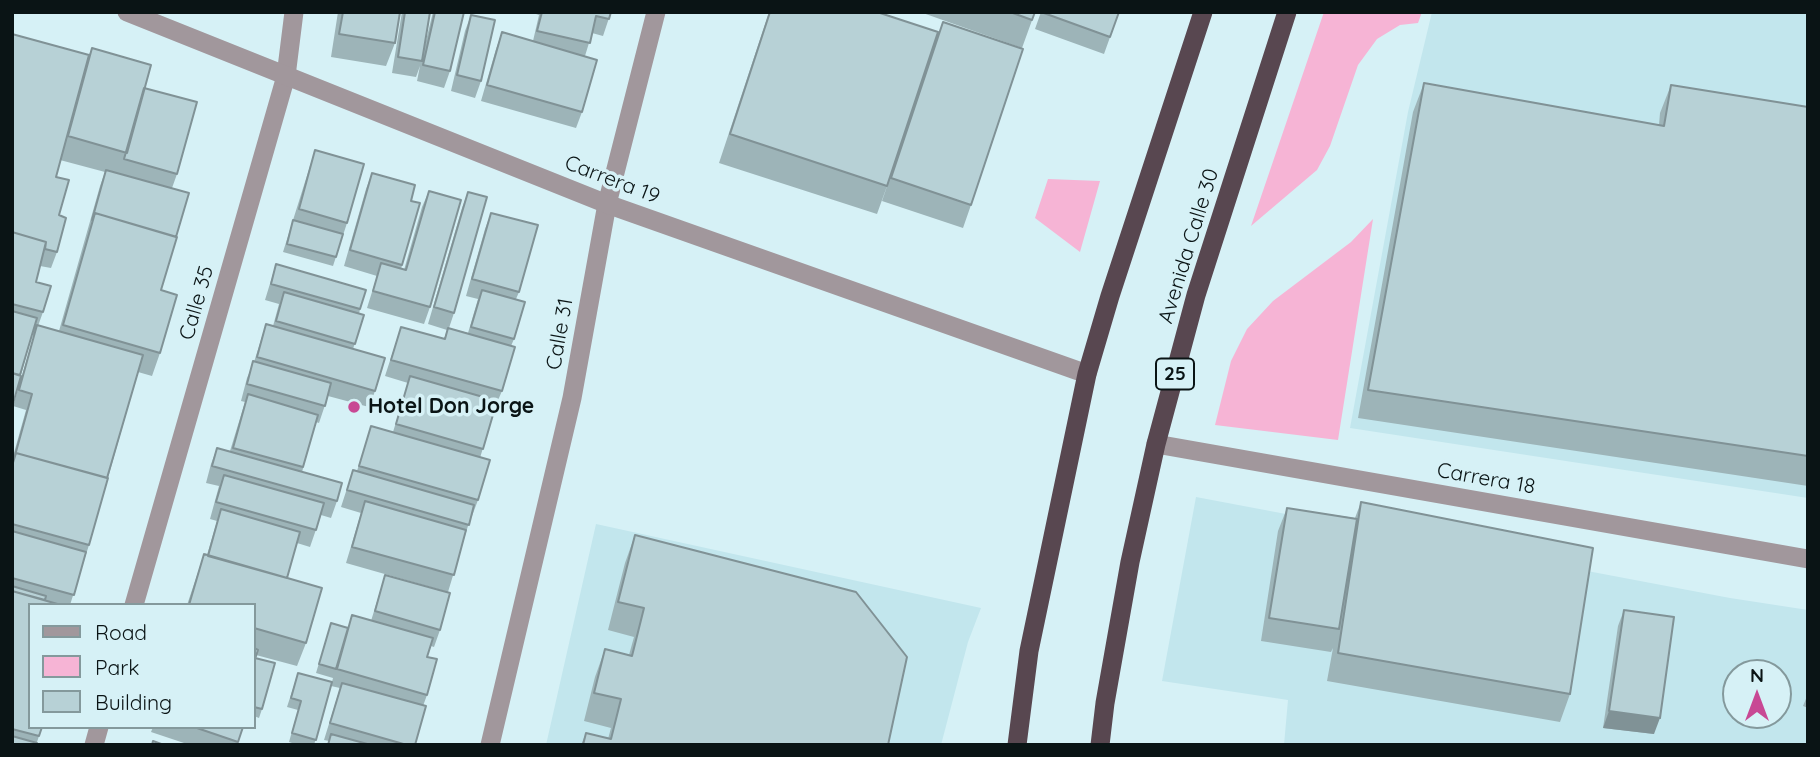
<!DOCTYPE html>
<style>
body{margin:0}
#map{position:relative;width:1820px;height:757px;overflow:hidden;background:#d6f1f6;font-family:Quicksand,sans-serif}
canvas{display:block}
.frame{position:absolute;inset:0;border:14px solid #0a1415;pointer-events:none}
.legend{position:absolute;left:28px;top:603px;width:228px;height:126px;box-sizing:border-box;background:#d6f1f6;border:2px solid #84999c;margin:0;padding:9px 12px;list-style:none;font-size:21px;color:#0a1415}
.legend li{display:flex;align-items:center;gap:14px;height:35px}
.legend b{width:35px;border:2px solid #84999c}
.north{position:absolute;left:1722px;top:659px;width:70px;height:70px;box-sizing:border-box;background:#d6f1f6;border:2px solid #84999c;border-radius:50%;rotate:0deg;font-size:19px;font-weight:700;line-height:28px;text-align:center;color:#0a1415}
.north::after{content:'';display:block;margin:auto;width:24px;height:32px;background:#c84894;clip-path:polygon(50% 0,100% 100%,50% 72%,0 100%)}
</style>
<div id="map">
<canvas width="1820" height="757"></canvas>
<div class="frame"></div>
<ul class="legend">
<li><b style="height:9px;background:#a1979c"></b>Road</li>
<li><b style="height:19px;background:#f6b4d5"></b>Park</li>
<li><b style="height:19px;background:#b7d1d6"></b>Building</li>
</ul>
<div class="north">N</div>
</div>
<script>
const context = document.querySelector('canvas').getContext('2d');
context.lineJoin = 'round';
function fillPath(path, color) { context.fillStyle = color; context.fill(path, 'evenodd'); }
const shape = rows => new Path2D(rows.map(r => 'M' + r).join(''));
function strokePath(path, color, width, dash) { context.strokeStyle = color; context.lineWidth = width; context.lineCap = dash ? 'butt' : 'round'; context.setLineDash(dash || []); context.stroke(path); }
function label(font, color, halo, rows, align = 'center') {
  context.font = font + ' Quicksand,sans-serif'; context.lineWidth = 7; context.setLineDash([]); context.textBaseline = 'middle'; context.strokeStyle = halo; context.fillStyle = color; for (const [text, x, y, turn = 0] of rows) {
    context.save(); context.translate(x, y); context.rotate((+turn || 0) * Math.PI / 180); context.textAlign = isNaN(turn) ? turn : align; if (halo) context.strokeText(text, 0, 0); context.fillText(text, 0, 0); context.restore();
  }
}
const built = shape([
 [1432,12,1808,12,1808,498,1350,428,1408,112],
 [1196,497,1730,598,1808,610,1808,745,1284,745,1288,700,1162,681],
 [1736,673,1778,673,1778,715,1736,715],
 [596,524,981,608,968,642,941,745,546,745]
]);
const green = shape([
 [1324,12,1422,12,1418,23,1400,25,1377,39,1358,65,1330,146,1317,170,1251,226],
 [1048,179,1100,181,1080,252,1035,218],
 [1373,219,1338,440,1215,425,1231,361,1247,329,1273,301,1351,242]
]);
const minor = shape([
 [1156,444,1808,559],
 [134,605,286,76,294,12],
 [94,745,99,727],
 [490,745,572,398,607,204,656,12]
]);
const tertiary = shape([
 [127,12,607,204,1087,374]
]);
const trunk = shape([
 [1017,745,1029,651,1087,374,1110,296,1203,12],
 [1100,745,1105,703,1130,562,1156,444,1196,295,1287,12]
]);
const wall = shape([
 [338,12,400,12,395,43,386,66,331,57],
 [402,12,430,12,423,53,433,12,464,12,450,71,444,88,417,81,420,66,416,77,392,73],
 [533,12,611,12,603,36,592,33,585,56,582,112,576,128,481,101,496,49,502,32,533,41,539,15,533,13],
 [769,12,877,12,887,186,877,214,719,163],
 [920,12,1035,12,1022,48],
 [1041,12,1119,12,1104,54,1035,29],
 [471,15,481,81,475,98,451,91,465,31],
 [943,22,971,205,963,228,882,201],
 [12,34,89,55,92,48,144,88,177,174,172,188,161,290,160,353,152,376,138,372,89,545,70,605,30,605,42,727,36,745,12,745,12,460,26,410,13,406,34,335,32,335,12,407],
 [60,160,105,172,100,186,59,331,38,326,43,312,36,282,40,266,51,268,57,252,59,215,56,177],
 [1424,83,1659,125,1660,113,1671,85,1808,107,1808,486,1358,418,1413,112],
 [315,150,347,223,333,266,283,252],
 [372,173,411,201,420,203,401,269,404,270,422,207,429,191,430,307,424,324,367,308,377,276,344,266,366,189],
 [468,192,454,313,449,328,468,333,478,299,466,296,485,229,491,213,519,292,516,299,514,339,511,346,502,391,495,407,480,458,478,500,472,516,471,516,448,592,346,563,361,513,341,507,353,470,357,471,371,426,393,432,408,383,385,376,401,327,444,339,447,330,428,324,462,208],
 [276,264,360,309,359,314,364,315,353,349,375,391,369,407,328,396,319,423,316,422,302,472,337,501,331,518,321,515,310,547,297,543,287,578,306,643,297,666,256,655,255,658,262,709,259,718,254,716,254,605,187,605,204,554,207,555,217,521,210,519,219,486,206,483,211,464,217,448,230,451,245,402,241,401,247,378,254,362,266,324,273,326,279,304,265,300],
 [1361,502,1570,694,1560,722,1327,681,1333,648,1331,652,1261,641,1278,531,1287,508,1355,518],
 [635,535,888,745,581,745,586,733,608,739,611,728,584,721,595,677,605,649,629,655,634,637,608,630,625,563],
 [385,575,440,630,434,647,431,646,427,657,427,695,423,706,415,745,327,745,329,741,324,740,340,688,331,686,314,745,298,745,289,742,298,710,287,707,298,673,332,682,333,678,316,673,331,623,348,628,352,615,371,621],
 [1624,610,1654,734,1603,728,1618,626],
 [1808,694,1808,708,1803,706],
 [153,727,243,727,237,745,190,745,151,732]
]);
const shadedWall = shape([
 [1609,711,1660,718,1654,734,1603,728]
]);
const building = shape([
 [343,12,400,12,395,43,339,34,343,12],
 [405,12,430,12,422,61,398,57,405,12],
 [435,12,464,12,450,71,423,65,435,12],
 [542,12,611,12,609,19,596,16,590,43,537,31,542,12],
 [770,12,877,12,938,32,887,186,730,134,770,12],
 [1010,12,1035,12,1032,20,1010,12],
 [1041,12,1119,12,1110,37,1041,12],
 [471,15,495,20,481,81,457,75,471,15],
 [943,22,1023,49,971,205,891,178,943,22],
 [502,32,597,60,582,112,487,85,502,32],
 [12,34,89,55,56,177,69,180,59,215,66,218,57,252,45,249,46,242,12,232,12,34],
 [92,48,151,65,127,153,68,136,92,48],
 [1424,83,1664,126,1671,85,1808,107,1808,456,1368,390,1424,83],
 [144,88,197,102,177,174,124,159,144,88],
 [315,150,364,164,347,223,299,209,315,150],
 [106,170,189,193,176,237,95,213,92,220,106,170],
 [372,173,415,185,411,201,420,203,402,265,350,250,372,173],
 [429,191,461,200,430,307,373,291,381,263,406,270,429,191],
 [468,192,487,197,454,313,434,307,468,192],
 [95,213,177,237,161,290,177,295,160,353,63,325,95,213],
 [491,213,538,225,519,292,472,279,491,213],
 [293,220,343,234,336,257,287,244,293,220],
 [12,232,46,242,36,282,51,286,43,312,12,304,12,232],
 [276,264,366,290,360,309,271,284,276,264],
 [482,290,525,302,514,339,471,327,482,290],
 [284,292,364,315,355,344,276,321,284,292],
 [12,311,37,318,20,375,12,373,12,311],
 [266,324,385,358,375,391,257,357,266,324],
 [37,325,143,355,107,478,16,453,14,459,32,394,19,390,37,325],
 [401,327,445,339,448,328,515,347,502,391,391,360,401,327],
 [253,361,331,383,325,406,247,384,253,361],
 [12,373,21,376,12,407,12,373],
 [410,376,497,401,483,449,396,424,410,376],
 [248,394,318,415,303,467,233,448,248,394],
 [371,426,490,460,478,500,359,466,371,426],
 [217,448,342,483,337,501,212,466,217,448],
 [16,453,108,478,89,545,12,524,12,466,16,453],
 [353,470,474,505,469,525,347,490,353,470],
 [224,475,324,503,316,530,216,502,224,475],
 [365,501,466,530,454,575,352,547,365,501],
 [1361,502,1593,548,1570,694,1338,653,1361,502],
 [1287,508,1357,519,1339,629,1269,618,1287,508],
 [221,509,300,532,287,578,208,556,221,509],
 [12,531,86,552,74,595,12,578,12,531],
 [635,535,856,592,907,657,888,745,583,745,586,733,611,739,621,699,594,693,605,649,632,656,644,608,618,602,635,535],
 [204,554,322,588,306,643,254,628,254,605,189,605,204,554],
 [385,575,450,593,440,630,375,611,385,575],
 [12,586,46,596,45,600,12,591,12,586],
 [12,591,61,605,30,605,30,727,42,727,39,736,12,729,12,591],
 [1624,610,1674,617,1660,718,1609,711,1624,610],
 [352,615,433,638,427,657,437,659,427,695,337,669,352,615],
 [331,623,348,628,336,669,319,664,331,623],
 [254,648,258,650,254,662,254,648],
 [255,658,275,663,262,709,254,707,254,662,255,658],
 [298,673,332,682,316,740,292,733,301,701,291,698,298,673],
 [342,683,426,706,415,745,407,745,330,723,342,683],
 [194,727,243,727,238,742,194,727],
 [331,734,371,745,328,745,331,734],
 [12,736,37,743,36,745,12,745,12,736],
 [153,741,164,745,152,745,153,741]
]);
const markers = [
 [354,407,7,"#c84894"]
];
const shields = [
 [1175,374,38]
];
const shieldNames = [
 ["25",1175,374]
];
const streetNames = [
 ["Carrera 19",612,180,21],
 ["Avenida Calle 30",1189,246,-73],
 ["Calle 35",197,303,-74],
 ["Calle 31",560,334,-80],
 ["Carrera 18",1486,479,10]
];
const poiNames = [
 ["Hotel Don Jorge",368,407]
];
fillPath(built, '#c2e6ed');
fillPath(green, '#f6b4d5');
strokePath(minor, '#a1979c', 19);
strokePath(tertiary, '#a1979c', 19);
strokePath(trunk, '#584750', 19);
fillPath(wall, '#9db4b8');
fillPath(shadedWall, '#809296');
fillPath(building, '#b7d1d6');
strokePath(building, '#809296', 2);
for (const [x, y, r, color] of markers) { const dot = new Path2D(); dot.arc(x, y, r, 0, 2 * Math.PI); context.fillStyle = color; context.fill(dot); strokePath(dot, '#d6f1f6', 2.5); }
for (const [x, y, w] of shields) { const box = new Path2D(); box.roundRect(x - w / 2, y - 15.5, w, 31, 5); context.fillStyle = '#d6f1f6'; context.fill(box); strokePath(box, '#0a1415', 2); }
label('bold 19px', '#0a1415', null, shieldNames);
label('21px', '#0a1415', '#d6f1f6', streetNames);
label('bold 21px', '#0a1415', '#d6f1f6', poiNames, 'left');
</script>
